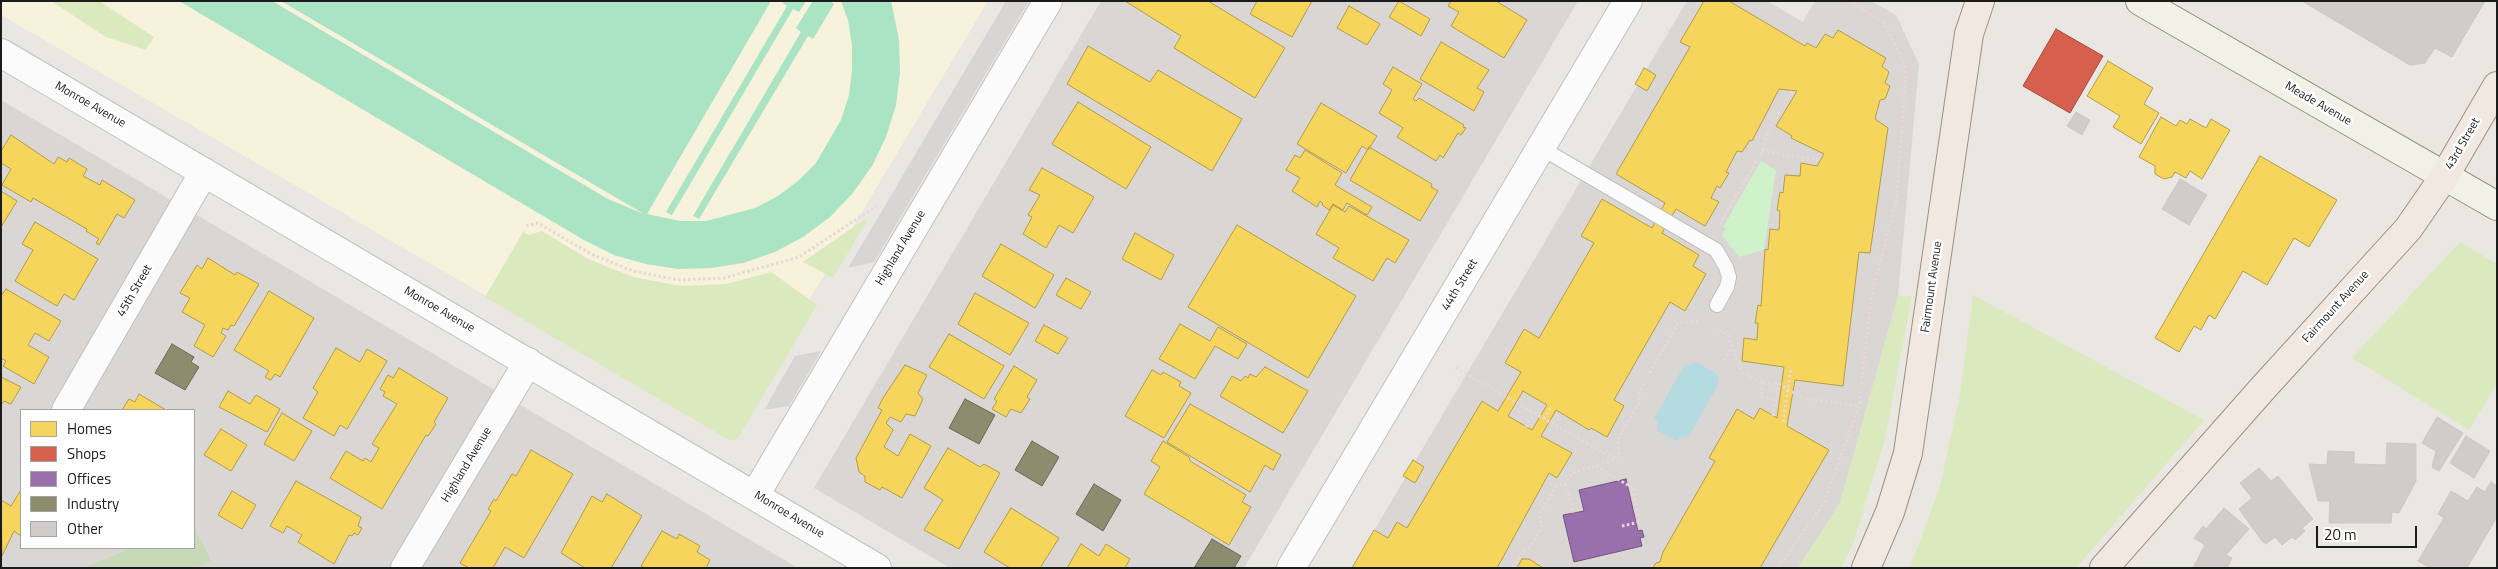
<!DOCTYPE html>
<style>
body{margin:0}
#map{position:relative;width:2498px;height:569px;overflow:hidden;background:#eae6e2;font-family:"Titillium Web",sans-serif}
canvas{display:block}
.frame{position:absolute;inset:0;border:2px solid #1b1b1b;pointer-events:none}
.legend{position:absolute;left:20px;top:409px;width:175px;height:140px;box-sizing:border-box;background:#fff;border:1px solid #a4a4a4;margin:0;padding:6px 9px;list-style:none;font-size:15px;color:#1b1b1b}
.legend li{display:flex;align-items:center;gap:10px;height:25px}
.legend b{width:25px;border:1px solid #a4a4a4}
.scale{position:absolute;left:2316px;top:526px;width:101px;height:22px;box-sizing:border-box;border:2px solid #1b1b1b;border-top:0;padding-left:6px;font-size:15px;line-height:18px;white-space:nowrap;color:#1b1b1b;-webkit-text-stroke:4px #fff;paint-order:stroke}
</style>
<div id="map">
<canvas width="2498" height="569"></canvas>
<div class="frame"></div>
<ul class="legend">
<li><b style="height:14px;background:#f6d55c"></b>Homes</li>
<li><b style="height:14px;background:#d6604d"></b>Shops</li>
<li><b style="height:14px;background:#9970ab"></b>Offices</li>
<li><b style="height:14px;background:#8c8c6e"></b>Industry</li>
<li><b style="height:14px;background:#d1ccc9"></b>Other</li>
</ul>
<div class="scale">20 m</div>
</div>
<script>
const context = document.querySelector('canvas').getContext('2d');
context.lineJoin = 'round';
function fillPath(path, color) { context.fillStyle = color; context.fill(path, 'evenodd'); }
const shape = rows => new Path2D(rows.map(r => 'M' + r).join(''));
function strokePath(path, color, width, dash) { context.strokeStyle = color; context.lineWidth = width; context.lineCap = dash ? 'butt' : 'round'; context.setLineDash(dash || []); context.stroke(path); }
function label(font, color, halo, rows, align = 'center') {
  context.font = font + ' "Titillium Web",sans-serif'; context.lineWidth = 5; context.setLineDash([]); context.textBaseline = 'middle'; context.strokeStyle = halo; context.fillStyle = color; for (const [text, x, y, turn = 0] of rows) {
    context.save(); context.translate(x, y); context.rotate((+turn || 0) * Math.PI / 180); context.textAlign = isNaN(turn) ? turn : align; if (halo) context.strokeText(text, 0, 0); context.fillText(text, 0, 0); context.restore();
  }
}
const residential = shape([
 [1101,1,1578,1,1244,568,950,568,814,488],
 [1687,1,1767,1,1803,22,1815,1,1871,1,1896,15,1919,64,1898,296,1840,503,1798,568,1352,568],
 [1,100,798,568,194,568,212,560,194,527,194,410,21,410,21,548,131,548,83,568,1,568]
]);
const education = shape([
 [1,1,988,1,728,436,1,15]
]);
const religious = shape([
 [1006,1,1029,1,874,262,848,268],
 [821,351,789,406,764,410,795,356]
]);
const grass = shape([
 [51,1,99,1,154,37,146,50,106,37],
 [865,219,867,221,833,278,803,262],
 [542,231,588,259,633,277,681,286,726,284,771,272,817,305,740,435,735,440,729,440,485,297,523,232,529,235],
 [2460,242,2497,264,2497,384,2469,430,2352,358],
 [1973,295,2204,420,2076,568,1910,568,1940,486,1960,395],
 [1898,296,1912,296,1885,439,1853,544,1841,568,1798,568,1840,503]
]);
const forest = shape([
 [194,527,212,561,194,568,83,568,131,548,194,548]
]);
const park = shape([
 [1761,161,1776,170,1764,250,1739,257,1722,235,1726,228,1723,227]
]);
const pitch = shape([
 [179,1,272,1,608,199,644,214,281,1,771,1,647,214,680,221,706,221,755,208,778,196,798,181,816,163,841,120,849,95,852,70,852,45,848,20,841,1,891,1,899,40,900,73,896,105,886,137,872,166,852,194,830,217,803,237,775,252,743,263,711,268,678,269,646,264,614,255,584,240],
 [784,1,806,1,799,12,793,9,672,215,666,212,787,6,783,3],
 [813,1,830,1,834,4,813,39,808,36,699,219,693,216,801,32,796,28]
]);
const water = shape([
 [1696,362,1717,374,1719,383,1688,438,1682,437,1677,441,1657,430,1658,423,1654,419,1685,364,1691,365]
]);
const homes = shape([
 [1125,1,1208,1,1285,48,1255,98,1174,48,1181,36,1125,1],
 [1257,1,1312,1,1292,37,1250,14,1257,1],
 [1399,1,1430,19,1421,36,1389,17,1399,1],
 [1451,1,1496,1,1527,20,1504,58,1451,26,1459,12,1448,6,1451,1],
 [1704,1,1729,1,1805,46,1807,43,1816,48,1825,34,1833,38,1838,30,1886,58,1882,66,1889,72,1885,83,1890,86,1885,99,1880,100,1875,119,1888,128,1870,253,1859,252,1843,386,1795,380,1787,426,1829,450,1760,568,1653,568,1656,563,1660,562,1663,552,1715,461,1709,458,1737,409,1754,419,1760,408,1777,418,1784,367,1742,361,1744,338,1757,340,1758,323,1755,323,1758,305,1761,306,1765,249,1768,250,1770,229,1779,230,1780,211,1777,210,1780,192,1783,193,1785,175,1800,176,1801,163,1817,166,1824,154,1791,138,1792,136,1776,126,1797,91,1779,89,1752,141,1750,140,1742,152,1737,151,1726,172,1729,173,1720,188,1717,186,1711,198,1719,202,1705,226,1676,209,1662,233,1699,255,1693,266,1706,274,1685,311,1670,302,1614,400,1624,406,1607,437,1591,428,1589,430,1556,410,1541,436,1572,453,1557,478,1549,473,1497,568,1352,568,1374,530,1388,538,1397,522,1407,528,1482,401,1498,411,1521,372,1505,363,1524,329,1539,338,1594,243,1581,236,1602,199,1652,228,1665,203,1616,174,1690,47,1680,42,1704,1],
 [1523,391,1547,405,1532,430,1508,416,1523,391],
 [1349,6,1380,24,1367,45,1337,28,1349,6],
 [1441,42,1489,70,1477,88,1484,92,1474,111,1420,79,1441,42],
 [1088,46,1150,82,1158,70,1242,119,1212,171,1067,84,1088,46],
 [2108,61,2153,88,2144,104,2159,113,2141,144,2113,127,2120,116,2087,96,2108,61],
 [1393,67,1422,84,1413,99,1416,101,1419,98,1464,125,1463,127,1466,128,1461,135,1458,133,1443,158,1440,155,1436,161,1397,137,1403,128,1379,113,1392,90,1383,84,1393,67],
 [1644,68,1656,75,1647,91,1635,84,1644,68],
 [1078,102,1151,147,1126,189,1052,144,1078,102],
 [1321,103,1377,136,1368,150,1362,146,1346,173,1297,144,1321,103],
 [2161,117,2176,126,2180,120,2187,124,2190,119,2206,128,2211,119,2230,130,2202,179,2190,171,2186,178,2175,172,2172,177,2164,179,2155,174,2155,166,2139,157,2161,117],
 [11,135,54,164,58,157,67,162,69,158,87,169,83,176,100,185,102,180,135,200,124,218,117,214,99,245,96,243,99,239,86,231,87,229,33,198,31,202,2,185,11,169,1,163,1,151,11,135],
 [1369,147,1432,184,1431,187,1438,191,1420,221,1350,180,1369,147],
 [1305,150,1342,173,1335,185,1372,207,1367,215,1347,203,1343,210,1333,204,1329,210,1322,205,1323,204,1320,201,1317,207,1292,191,1300,178,1286,170,1295,155,1300,158,1305,150],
 [2260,156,2337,200,2309,247,2294,238,2267,285,2243,271,2215,319,2209,315,2201,330,2194,326,2179,352,2155,338,2260,156],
 [1042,168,1094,197,1073,233,1059,225,1046,248,1023,234,1032,217,1028,215,1040,195,1029,190,1042,168],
 [1,191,17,201,1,227,1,191],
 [1333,205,1345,212,1349,206,1409,240,1395,263,1387,258,1373,281,1333,258,1339,248,1316,234,1333,205],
 [35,222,98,259,74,300,64,294,57,306,15,281,33,250,22,244,35,222],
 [1237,225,1356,296,1308,378,1188,307,1237,225],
 [1135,233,1174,255,1161,280,1122,259,1135,233],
 [1001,244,1054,275,1035,308,982,276,1001,244],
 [208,258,235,275,237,272,259,284,234,326,231,325,228,330,223,328,221,333,226,336,213,357,194,346,205,325,182,312,190,298,180,293,197,265,202,269,208,258],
 [1066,278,1091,292,1081,309,1056,295,1066,278],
 [6,289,61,321,49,341,35,333,28,345,49,357,34,384,3,366,6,361,1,358,1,296,6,289],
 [269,291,314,318,280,377,275,374,271,380,265,377,269,371,234,350,269,291],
 [975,293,1029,323,1010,355,958,324,975,293],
 [1180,324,1210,341,1218,327,1247,344,1238,359,1215,346,1195,379,1159,359,1180,324],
 [1044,325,1068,338,1058,354,1035,341,1044,325],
 [949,334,1004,366,984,399,929,367,949,334],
 [336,348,360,362,367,349,387,361,347,429,340,425,334,436,303,418,318,392,313,388,336,348],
 [905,365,927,375,918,393,923,399,915,416,906,414,901,422,890,417,886,423,893,430,884,447,898,456,910,434,931,446,902,498,882,487,880,490,865,482,865,476,859,472,856,458,882,410,878,408,883,398,905,365],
 [1014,366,1037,380,1027,397,1030,399,1021,413,1011,409,1006,417,992,409,997,401,994,399,1014,366],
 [1265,367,1308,391,1283,433,1220,396,1232,376,1241,381,1245,376,1248,378,1250,374,1256,377,1265,367],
 [399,368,448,398,434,422,436,424,428,436,426,435,382,509,330,478,346,451,363,461,365,458,371,462,379,448,372,444,397,404,383,396,385,392,380,389,388,375,393,378,399,368],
 [1152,370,1161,375,1163,372,1181,382,1179,386,1191,393,1164,438,1125,416,1152,370],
 [1,377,21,387,11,404,4,401,1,405,1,377],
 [228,391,250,404,256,395,280,409,267,432,219,407,228,391],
 [139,394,166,410,122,410,129,399,135,402,139,394],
 [1190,404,1281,455,1273,470,1265,465,1250,492,1167,442,1190,404],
 [282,413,312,431,294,461,264,444,282,413],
 [221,429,247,445,231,471,204,455,221,429],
 [1163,441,1189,457,1190,461,1246,495,1242,502,1251,507,1229,545,1144,494,1160,467,1151,461,1163,441],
 [948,448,980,467,984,464,1000,473,959,549,924,530,943,500,924,488,948,448],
 [531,450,573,474,524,558,505,547,493,568,469,568,460,563,491,511,488,509,494,499,496,501,512,474,516,476,531,450],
 [1413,460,1424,467,1415,483,1403,476,1413,460],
 [296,481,361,517,358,526,362,528,358,535,354,533,352,536,349,535,334,564,298,542,302,535,287,526,283,533,270,526,296,481],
 [21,490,21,536,14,531,2,556,1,500,11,506,21,490],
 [232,491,256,505,242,529,218,515,232,491],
 [607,494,642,516,611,568,585,568,561,553,592,496,602,502,607,494],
 [1011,508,1059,538,1040,568,1010,568,984,552,1011,508],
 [662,531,677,539,679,534,700,546,697,552,710,560,706,568,645,568,641,566,662,531],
 [1081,544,1099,556,1106,544,1130,559,1125,568,1067,568,1081,544],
 [1522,559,1529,559,1543,568,1517,568,1522,559]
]);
const shops = shape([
 [2056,29,2103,56,2070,113,2023,86,2056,29]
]);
const offices = shape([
 [1626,479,1638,531,1642,530,1644,537,1640,538,1642,546,1574,562,1563,515,1584,511,1579,490,1626,479]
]);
const industry = shape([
 [172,344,194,357,191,362,199,367,185,390,155,373,172,344],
 [965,399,995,415,979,444,949,428,965,399],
 [1032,441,1059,457,1042,486,1015,470,1032,441],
 [1094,484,1121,500,1103,531,1076,514,1094,484],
 [1212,539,1241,556,1234,568,1194,568,1212,539]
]);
const building = shape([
 [2302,1,2485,1,2452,57,2435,48,2425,63,2410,65,2302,1],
 [2076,112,2090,120,2082,135,2067,126,2076,112],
 [2180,179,2207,195,2189,225,2162,209,2180,179],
 [2437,417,2463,433,2439,471,2432,467,2436,451,2422,443,2437,417],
 [2466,436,2490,451,2474,478,2450,463,2466,436],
 [2387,443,2416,444,2416,481,2399,513,2392,512,2391,523,2329,523,2330,501,2318,501,2309,464,2327,465,2328,451,2354,452,2354,464,2386,465,2387,443],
 [2259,468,2271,481,2278,476,2313,519,2302,528,2305,531,2295,540,2292,537,2282,545,2275,537,2266,544,2262,541,2239,509,2252,498,2240,483,2259,468],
 [2491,482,2497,486,2497,517,2467,568,2430,568,2418,561,2444,518,2438,514,2451,491,2468,501,2477,487,2485,492,2491,482],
 [2224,508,2249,529,2226,555,2232,558,2227,568,2193,568,2205,545,2194,538,2203,526,2206,529,2224,508]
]);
const path = shape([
 [1762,151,1821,160],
 [1720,224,1762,151,1768,131,1792,91],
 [526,226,538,223,591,254,633,271,679,280,724,278,799,257,878,205],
 [1719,330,1728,335,1742,373,1763,382],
 [1724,360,1731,349],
 [1456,368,1614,459],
 [1763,382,1779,384,1776,400,1761,397,1763,382],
 [1779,384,1802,398,1859,406],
 [1773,416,1776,400],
 [1544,419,1551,407],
 [1783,422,1791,368],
 [1526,427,1534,413],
 [1596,466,1636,490],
 [1565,484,1574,513],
 [1622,526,1640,522,1632,488],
 [1513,568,1522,553,1530,547,1542,526,1539,515,1556,486,1565,484,1572,473,1614,460,1619,452,1618,439,1639,403,1639,392,1678,323,1698,321],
 [1778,568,1824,503,1859,406,1871,298,1897,197,1906,73,1902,58,1883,22,1850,1]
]);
const service = shape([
 [1541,148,1716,250,1726,267,1729,277,1727,287,1717,305]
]);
const minor = shape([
 [66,410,204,172],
 [755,495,1048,1],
 [405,568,528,362]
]);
const tertiary = shape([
 [1,53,877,568],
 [1291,568,1628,1]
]);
const secondary = shape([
 [2140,1,2497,206]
]);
const primary = shape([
 [1866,568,1890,512,1908,453,1969,34,1980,1],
 [2104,568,2264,387,2408,229,2444,177,2497,86]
]);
const streetNames = [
 ["Meade Avenue",2318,104,30],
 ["Monroe Avenue",90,105,30],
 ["43rd Street",2463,144,-60],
 ["Highland Avenue",901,248,-59],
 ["44th Street",1460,285,-59],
 ["Fairmount Avenue",1932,287,-82],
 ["45th Street",135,291,-60],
 ["Fairmount Avenue",2336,307,-48],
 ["Monroe Avenue",439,310,30],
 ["Highland Avenue",467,465,-59],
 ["Monroe Avenue",789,515,31]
];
fillPath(residential, '#d9d6d4');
fillPath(education, '#f6f2db');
fillPath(religious, '#d8d6d4');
fillPath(grass, '#dbe9be');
fillPath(forest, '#c7d9b6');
fillPath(park, '#d0f2cb');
fillPath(pitch, '#abe3c5');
fillPath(water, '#b4dbdf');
fillPath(homes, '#f6d55c');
strokePath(homes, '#b49d48', 1);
fillPath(shops, '#d6604d');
strokePath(shops, '#9e4b3e', 1);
fillPath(offices, '#9970ab');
strokePath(offices, '#735680', 1);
fillPath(industry, '#8c8c6e');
strokePath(industry, '#6a6a55', 1);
fillPath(building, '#d1ccc9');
strokePath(building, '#cdc7c4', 1);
strokePath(service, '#c2c1bf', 16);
strokePath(minor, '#c2c1bf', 30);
strokePath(tertiary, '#c2c1bf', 30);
strokePath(secondary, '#94927a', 30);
strokePath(primary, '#9f9180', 30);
strokePath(path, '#ead7d6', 3, [2.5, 2.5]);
strokePath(service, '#fcfbfb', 14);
strokePath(minor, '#fcfbfb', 28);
strokePath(tertiary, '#fcfbfb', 28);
strokePath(secondary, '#f2f1e8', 28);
strokePath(primary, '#f0e8e1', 28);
label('12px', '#1b1b1b', '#fff', streetNames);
</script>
